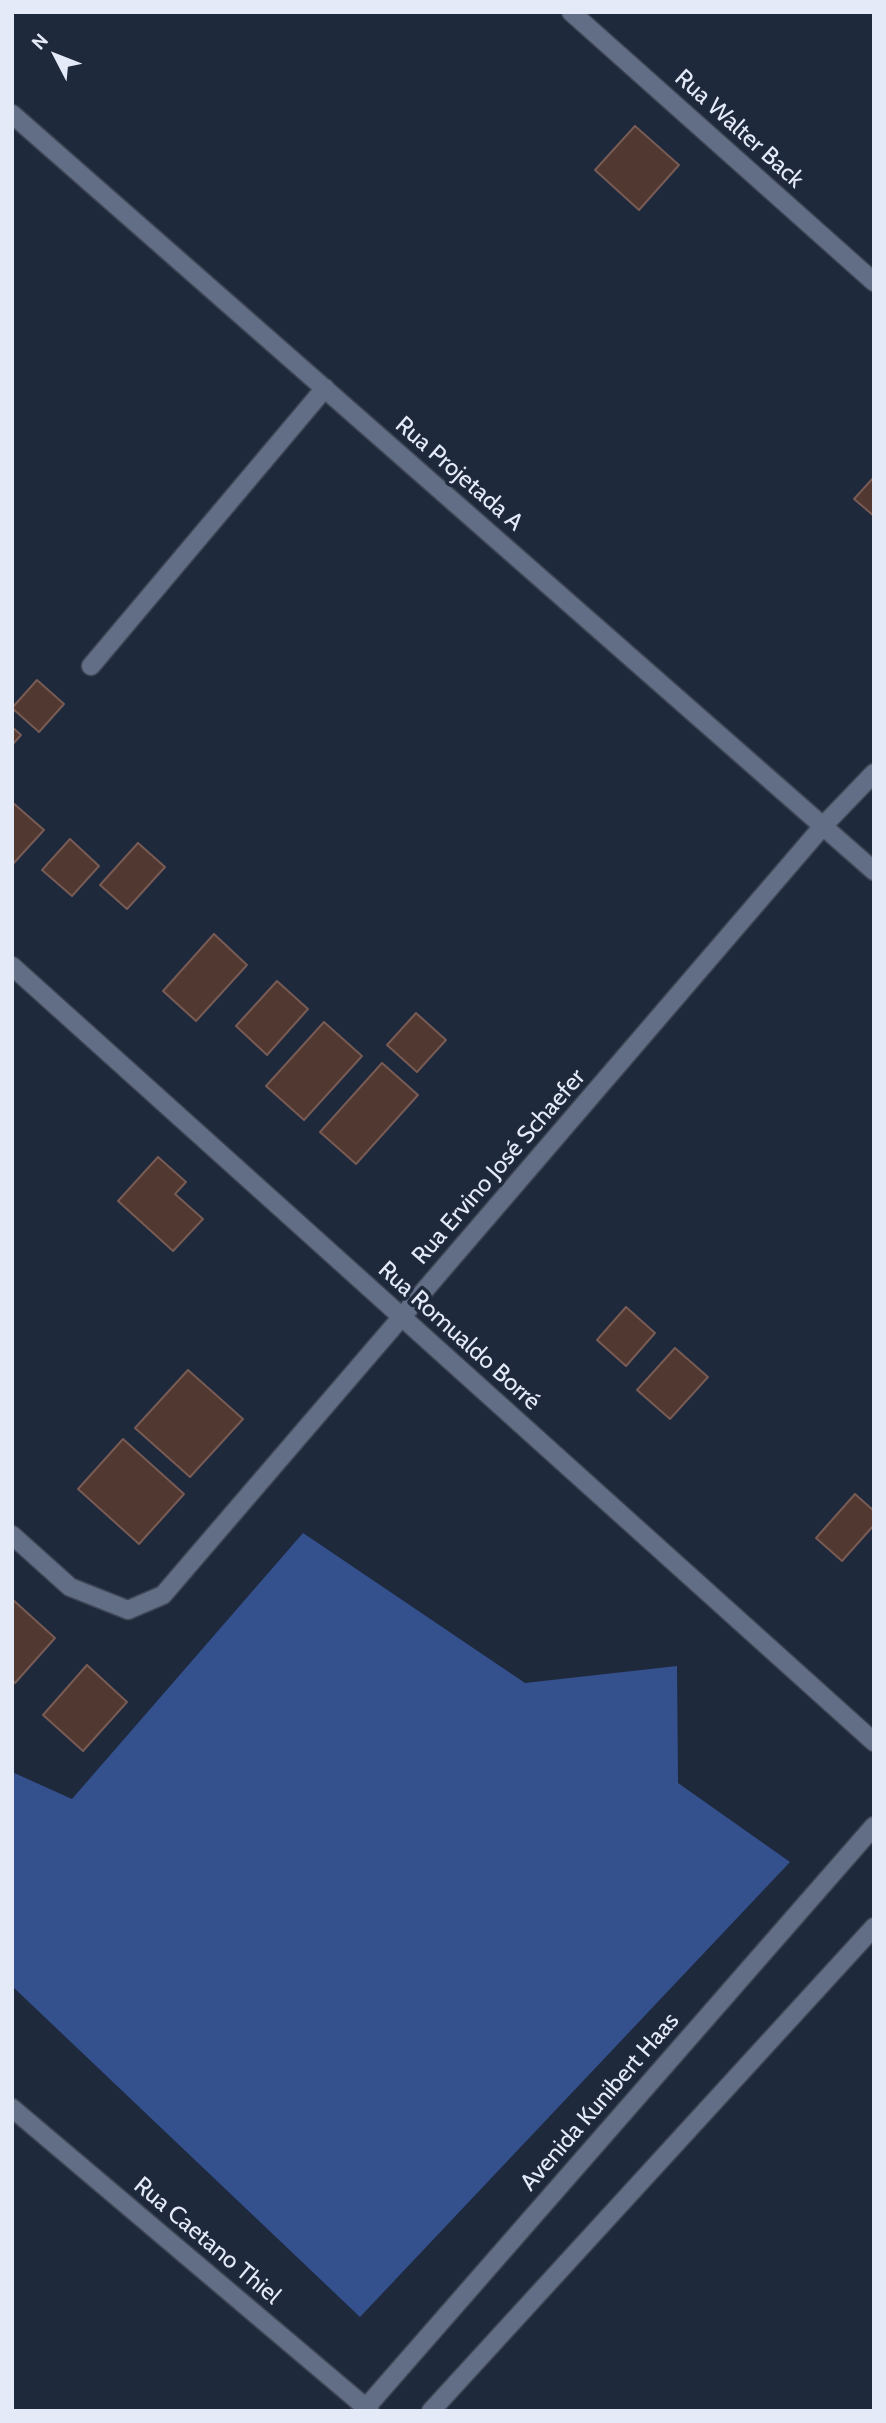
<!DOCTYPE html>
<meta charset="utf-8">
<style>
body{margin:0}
#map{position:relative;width:886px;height:2423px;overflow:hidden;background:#1f293c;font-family:Cabin,sans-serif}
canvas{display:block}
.frame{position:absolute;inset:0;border:14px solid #e4eaf7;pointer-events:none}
.north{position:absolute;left:21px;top:21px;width:70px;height:70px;-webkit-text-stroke:5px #1f293c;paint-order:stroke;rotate:312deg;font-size:19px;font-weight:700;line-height:28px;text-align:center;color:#e4eaf7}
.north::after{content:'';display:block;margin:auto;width:24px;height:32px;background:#e4eaf7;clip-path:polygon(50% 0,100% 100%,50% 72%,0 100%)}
</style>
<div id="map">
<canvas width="886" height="2423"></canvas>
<div class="frame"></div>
<div class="north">N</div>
</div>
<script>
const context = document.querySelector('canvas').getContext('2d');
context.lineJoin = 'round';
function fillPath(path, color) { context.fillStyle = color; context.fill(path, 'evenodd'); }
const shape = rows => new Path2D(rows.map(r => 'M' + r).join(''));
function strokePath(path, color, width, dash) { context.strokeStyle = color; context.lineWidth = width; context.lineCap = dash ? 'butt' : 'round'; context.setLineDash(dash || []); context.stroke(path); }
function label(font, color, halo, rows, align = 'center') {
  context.font = font + ' Cabin,sans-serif'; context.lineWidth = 7; context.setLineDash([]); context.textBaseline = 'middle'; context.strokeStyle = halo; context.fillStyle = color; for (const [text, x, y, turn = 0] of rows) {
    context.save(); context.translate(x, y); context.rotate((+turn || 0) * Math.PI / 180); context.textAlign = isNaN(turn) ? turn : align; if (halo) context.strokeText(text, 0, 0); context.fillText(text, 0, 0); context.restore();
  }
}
const forest = shape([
 [303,1533,525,1683,677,1666,678,1783,790,1862,360,2317,12,1986,12,1772,72,1799]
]);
const building = shape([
 [635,126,679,165,639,210,595,170,635,126],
 [874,477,874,516,854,499,874,477],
 [37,680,64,704,39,732,12,708,37,680],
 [12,727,21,735,12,745,12,727],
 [12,802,44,830,12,865,12,802],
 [70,839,99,866,72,896,42,870,70,839],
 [138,843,165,867,127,909,100,885,138,843],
 [214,934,247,965,196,1021,163,991,214,934],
 [277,981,308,1009,267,1055,236,1026,277,981],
 [416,1013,446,1040,417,1072,387,1045,416,1013],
 [324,1022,362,1056,304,1120,266,1086,324,1022],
 [382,1063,418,1095,356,1164,320,1132,382,1063],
 [158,1157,186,1182,175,1194,203,1219,173,1251,118,1201,158,1157],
 [626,1307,655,1333,626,1366,597,1340,626,1307],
 [675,1348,708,1377,670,1419,637,1390,675,1348],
 [188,1370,243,1419,190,1477,135,1428,188,1370],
 [123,1439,184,1494,139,1544,78,1489,123,1439],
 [855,1494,874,1511,874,1525,842,1561,816,1538,855,1494],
 [12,1599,55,1638,15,1683,12,1680,12,1599],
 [87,1665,127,1702,83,1751,43,1715,87,1665]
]);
const street = shape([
 [571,12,874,282],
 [12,114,874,871],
 [91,666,325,388],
 [12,966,874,1742],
 [12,1535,70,1587,128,1610,163,1595,823,826,874,773],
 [12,2108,370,2411],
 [363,2411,874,1826],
 [431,2411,874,1927]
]);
const streetNames = [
 ["Rua Walter Back",739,129,42],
 ["Rua Projetada A",459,474,41],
 ["Rua Ervino José Schaefer",499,1167,-49],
 ["Rua Romualdo Borré",459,1336,42],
 ["Avenida Kunibert Haas",600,2102,-49],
 ["Rua Caetano Thiel",207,2241,40]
];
fillPath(forest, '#34518e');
fillPath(building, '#513831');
strokePath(building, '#775b54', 2);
strokePath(street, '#3e4555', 21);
strokePath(street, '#626e85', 18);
label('24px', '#e4eaf7', '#1f293c', streetNames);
</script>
